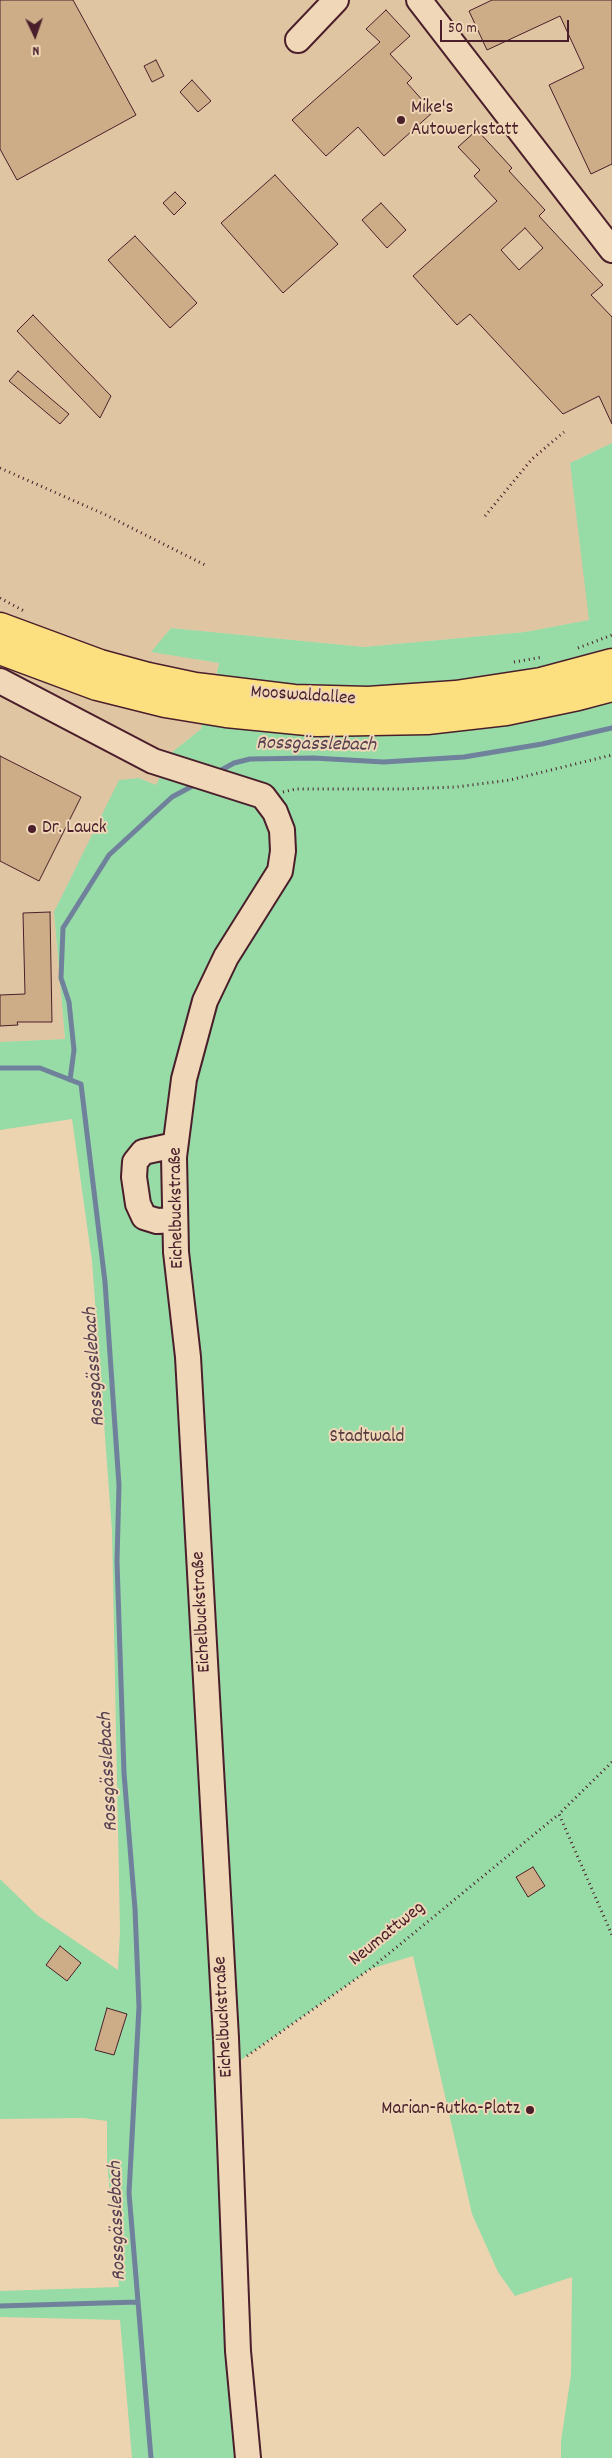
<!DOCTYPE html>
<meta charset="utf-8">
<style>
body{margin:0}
#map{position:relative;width:612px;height:2458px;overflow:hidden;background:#edd4b1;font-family:Dekko,sans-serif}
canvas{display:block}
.north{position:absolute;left:10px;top:10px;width:50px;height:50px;-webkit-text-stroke:4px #efd7b7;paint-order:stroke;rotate:177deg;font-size:14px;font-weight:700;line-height:20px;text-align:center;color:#4a1f2b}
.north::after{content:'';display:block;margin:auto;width:18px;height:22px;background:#4a1f2b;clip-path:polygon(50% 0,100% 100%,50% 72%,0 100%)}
.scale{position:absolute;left:440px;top:20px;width:129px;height:22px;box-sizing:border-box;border:2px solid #4a1f2b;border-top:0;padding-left:6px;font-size:15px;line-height:18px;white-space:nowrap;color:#4a1f2b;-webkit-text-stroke:4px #efd7b7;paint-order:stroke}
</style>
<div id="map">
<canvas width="612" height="2458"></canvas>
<div class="north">N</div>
<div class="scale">50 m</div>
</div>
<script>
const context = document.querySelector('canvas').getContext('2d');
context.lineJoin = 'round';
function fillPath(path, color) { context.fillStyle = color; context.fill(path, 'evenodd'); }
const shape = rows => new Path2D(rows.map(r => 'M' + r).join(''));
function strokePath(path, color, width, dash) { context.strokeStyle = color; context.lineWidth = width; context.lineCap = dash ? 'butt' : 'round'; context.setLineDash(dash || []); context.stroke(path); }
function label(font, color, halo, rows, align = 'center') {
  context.font = font + ' Dekko,sans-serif'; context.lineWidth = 4; context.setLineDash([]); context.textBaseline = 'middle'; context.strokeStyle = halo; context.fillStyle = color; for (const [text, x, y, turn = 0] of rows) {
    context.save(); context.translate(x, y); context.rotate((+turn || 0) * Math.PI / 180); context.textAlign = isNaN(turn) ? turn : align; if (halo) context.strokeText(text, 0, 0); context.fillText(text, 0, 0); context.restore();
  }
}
const built = shape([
 [0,0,612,0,612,443,570,463,590,620,525,632,364,647,171,628,152,652,219,663,201,729,171,753,156,785,139,778,54,912,65,1039,0,1042]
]);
const green = shape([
 [612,443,612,651,565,665,470,681,401,686,318,688,216,676,219,663,151,652,171,628,364,647,525,632,589,620,570,463],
 [612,693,612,727,581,735,582,736,612,729,612,2458,561,2458,561,2441,571,2375,572,2277,515,2296,498,2272,472,2214,413,1956,370,1969,228,2069,248,2458,132,2458,120,2320,0,2317,0,2291,119,2287,107,2162,107,2121,83,2118,0,2119,0,1879,37,1915,118,1970,120,1931,112,1531,92,1261,72,1119,0,1130,0,1042,65,1039,54,912,119,780,139,778,156,785,171,753,201,729,205,717]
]);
const stream = shape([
 [216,773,234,763,250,759,313,758,384,762,464,757,542,744,612,728],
 [0,1068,40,1068,81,1084,105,1282,119,1485,117,1561,124,1773,135,1909,139,2007,129,2193,151,2458],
 [70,1080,74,1050,69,1002,61,978,63,928,109,855,172,797,198,783],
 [0,2306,138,2302]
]);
const building = shape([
 [0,0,73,0,136,115,17,180,0,149,0,0],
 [492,0,612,0,612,164,591,174,549,85,584,68,560,16,487,50,469,11,492,0],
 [386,10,410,36,390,54,412,78,407,83,433,112,384,156,358,127,326,156,292,120,380,42,366,29,386,10],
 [156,60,164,76,152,82,144,66,156,60],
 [192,80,211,101,198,112,180,92,192,80],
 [477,130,512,168,509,171,545,210,539,216,603,285,591,295,612,317,612,424,599,396,563,414,470,314,457,325,413,276,497,201,474,176,480,170,458,147,477,130],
 [525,228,543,248,519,270,501,250,525,228],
 [275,175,338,244,283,293,221,223,275,175],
 [175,192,186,203,174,215,163,203,175,192],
 [381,203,406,230,387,248,362,220,381,203],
 [135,236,197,303,170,328,108,260,135,236],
 [33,315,111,396,100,418,17,331,33,315],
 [18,371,69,414,60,424,9,381,18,371],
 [0,756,81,797,39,881,0,861,0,756],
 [50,912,52,1022,17,1022,18,1025,0,1026,0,995,25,994,23,913,50,912],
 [533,1867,545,1886,528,1897,516,1877,533,1867],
 [60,1946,81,1963,67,1981,46,1965,60,1946],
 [107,2008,127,2014,114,2055,95,2050,107,2008]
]);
const path = shape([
 [0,468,106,515,207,566],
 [485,516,532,459,564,432],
 [0,598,24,611],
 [578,648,612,635],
 [514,662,543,657],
 [283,792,296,789,403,789,456,787,510,780,612,755],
 [612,1762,559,1814,612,1935],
 [247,2056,370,1969,559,1814]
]);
const minor = shape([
 [419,0,612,250],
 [298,40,336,0],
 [0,681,153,761,263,796,275,812,282,830,283,851,280,871,226,957,205,1001,184,1079,174,1157,176,1252,188,1357,226,2038,238,2351,248,2458],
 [175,1220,157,1221,144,1217,138,1204,134,1177,135,1162,143,1152,175,1145]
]);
const major = shape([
 [0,627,100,664,148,677,195,687,294,699,368,701,456,695,541,682,612,663],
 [0,650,97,686,165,703,226,713,317,722,427,720,506,711,578,696,612,687]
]);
const markers = [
 [401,120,5,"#4a1f2b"],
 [32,829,5,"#4a1f2b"],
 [530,2110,5,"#4a1f2b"]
];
const poiNames = [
 ["Mike's",411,109],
 ["Autowerkstatt",411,131],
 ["Dr. Lauck",42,829],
 ["Marian-Rutka-Platz",520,2110,"right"]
];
const streetNames = [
 ["Mooswaldallee",303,697,4],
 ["Eichelbuckstraße",178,1208,-91],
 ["Eichelbuckstraße",203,1612,-93],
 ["Neumattweg",388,1935,-39],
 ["Eichelbuckstraße",225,2017,-93]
];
const parkNames = [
 ["Stadtwald",367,1438]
];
const waterNames = [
 ["Rossgässlebach",316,746,1],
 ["Rossgässlebach",96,1367,-94],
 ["Rossgässlebach",110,1772,-93],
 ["Rossgässlebach",119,2221,-92]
];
fillPath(built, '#e0c5a2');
fillPath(green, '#97dba7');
strokePath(stream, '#70819c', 5);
fillPath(building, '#cdad87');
strokePath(building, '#4a1f2b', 1);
strokePath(minor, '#4a1f2b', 28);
strokePath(major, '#4a1f2b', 31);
strokePath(path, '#4a1f2b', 3, [1, 4]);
strokePath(minor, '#efd7b7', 24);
strokePath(major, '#fce080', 28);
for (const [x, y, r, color] of markers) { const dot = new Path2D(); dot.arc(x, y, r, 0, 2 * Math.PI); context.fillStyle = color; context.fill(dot); strokePath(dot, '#efd7b7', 2); }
label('19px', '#4a1f2b', '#efd7b7', poiNames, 'left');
label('19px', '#4a1f2b', '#efd7b7', streetNames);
label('19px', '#563b3e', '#efd7b7', parkNames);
label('italic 20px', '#574051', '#efd7b7', waterNames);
</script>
